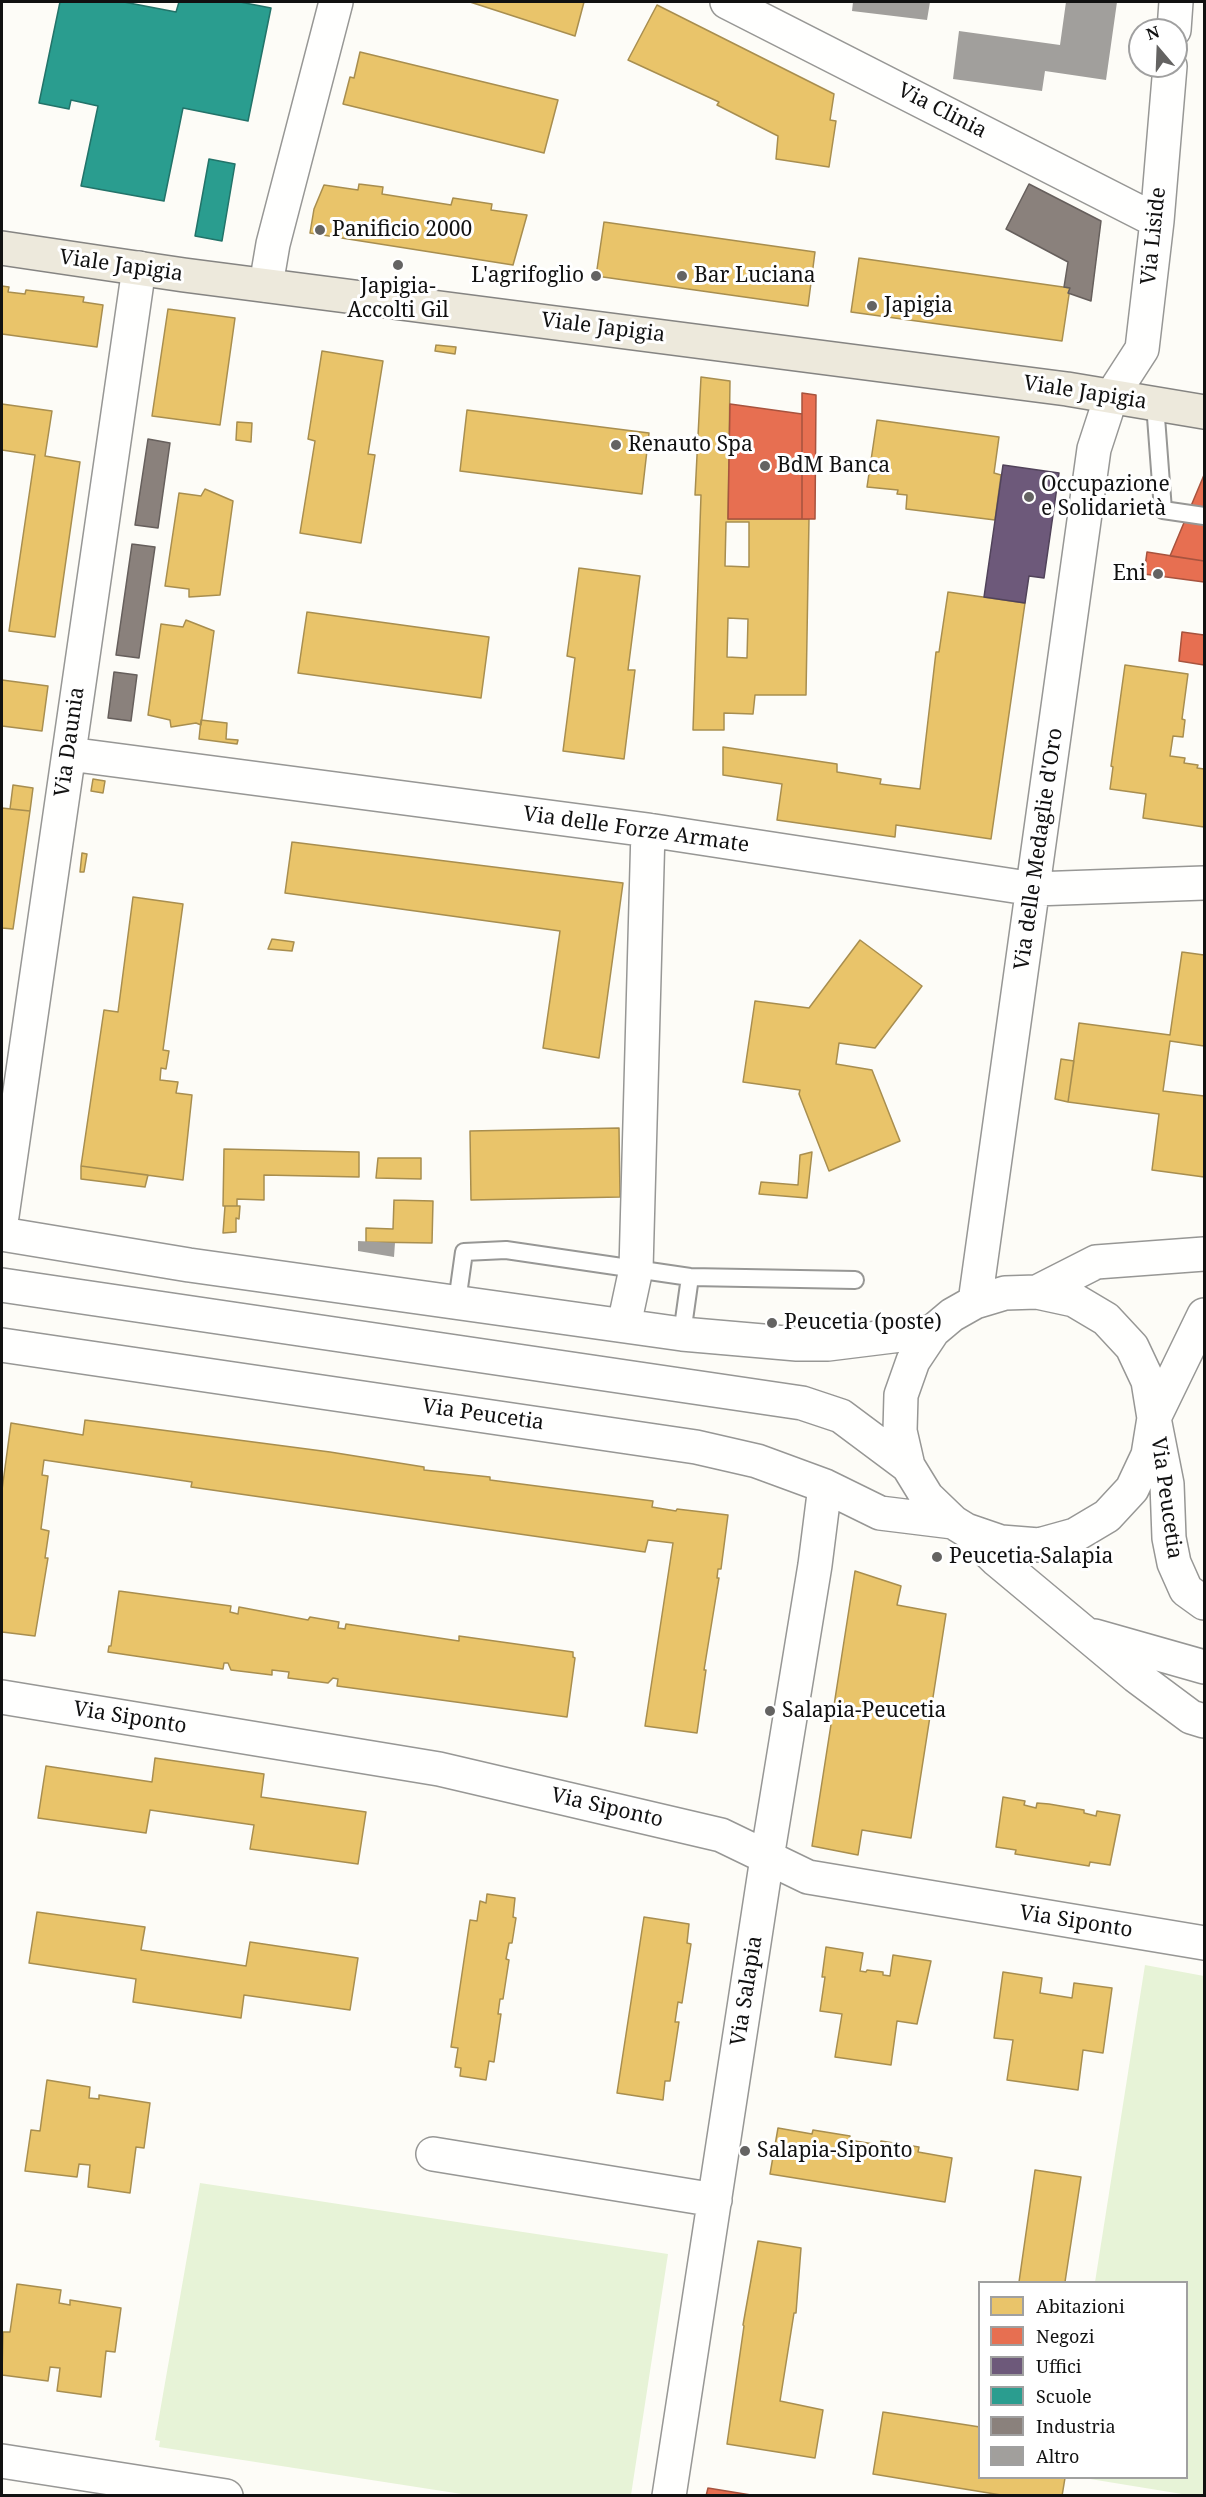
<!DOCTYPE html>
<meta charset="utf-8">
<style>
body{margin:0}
#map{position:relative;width:1206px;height:2497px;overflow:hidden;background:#fdfcf7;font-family:"Noto Serif",serif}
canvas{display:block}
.frame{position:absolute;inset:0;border:3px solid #111;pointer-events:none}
.legend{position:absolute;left:978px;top:2281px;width:210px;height:198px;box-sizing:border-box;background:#fff;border:2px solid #a0a0a0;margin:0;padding:8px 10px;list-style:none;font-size:18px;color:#111}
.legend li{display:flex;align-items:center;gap:12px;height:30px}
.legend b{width:30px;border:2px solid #a0a0a0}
.north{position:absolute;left:1128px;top:18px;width:60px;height:60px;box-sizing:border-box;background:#fff;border:2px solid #a0a0a0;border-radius:50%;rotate:341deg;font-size:16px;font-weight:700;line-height:24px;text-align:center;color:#111}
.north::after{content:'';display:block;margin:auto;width:21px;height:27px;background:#646362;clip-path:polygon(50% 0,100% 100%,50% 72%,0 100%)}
</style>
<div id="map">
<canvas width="1206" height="2497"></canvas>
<div class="frame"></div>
<ul class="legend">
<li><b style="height:16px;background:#e9c46a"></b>Abitazioni</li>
<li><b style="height:16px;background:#e76f51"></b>Negozi</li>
<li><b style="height:16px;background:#6d597a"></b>Uffici</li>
<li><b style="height:16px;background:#2a9d8f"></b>Scuole</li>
<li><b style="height:16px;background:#8a817c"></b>Industria</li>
<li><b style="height:16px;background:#a19f9c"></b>Altro</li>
</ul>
<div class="north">N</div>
</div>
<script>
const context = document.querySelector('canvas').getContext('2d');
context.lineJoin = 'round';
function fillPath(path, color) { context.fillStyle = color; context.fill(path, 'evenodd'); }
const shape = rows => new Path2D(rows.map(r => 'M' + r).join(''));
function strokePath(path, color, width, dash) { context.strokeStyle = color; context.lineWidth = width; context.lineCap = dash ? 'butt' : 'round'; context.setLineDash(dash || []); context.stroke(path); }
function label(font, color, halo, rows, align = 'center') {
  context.font = font + ' "Noto Serif",serif'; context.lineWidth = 6; context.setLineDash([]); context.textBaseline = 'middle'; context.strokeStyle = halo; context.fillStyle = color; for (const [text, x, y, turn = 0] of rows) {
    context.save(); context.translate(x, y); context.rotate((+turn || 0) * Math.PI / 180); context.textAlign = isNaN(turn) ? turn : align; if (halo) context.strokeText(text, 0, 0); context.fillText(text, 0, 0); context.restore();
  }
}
const green = shape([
 [1145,1965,1204,1976,1204,2495,1188,2495,1084,2478,1186,2478,1186,2282,1095,2282],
 [200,2183,668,2254,631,2495,468,2495,159,2447,160,2441,155,2440]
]);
const homes = shape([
 [470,2,584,2,575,36,470,2],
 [657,5,834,94,830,120,836,121,829,167,776,159,778,136,717,105,719,102,628,60,657,5],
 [360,52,558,100,544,153,343,104,350,77,354,78,360,52],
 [359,184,383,187,382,194,451,205,453,198,492,204,491,210,527,215,513,265,310,233,314,209,324,185,358,190,359,184],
 [604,222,815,252,808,306,596,276,604,222],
 [859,258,1070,288,1062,341,851,312,859,258],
 [2,286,9,287,8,292,25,294,26,290,84,297,83,302,103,305,97,347,2,334,2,286],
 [168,309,235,318,220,425,152,416,168,309],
 [436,345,456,347,455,354,435,351,436,345],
 [322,351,383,361,368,454,375,455,361,543,300,533,315,441,308,439,322,351],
 [701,377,730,381,728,519,809,519,806,695,755,695,753,714,724,713,724,730,693,730,701,495,695,495,701,377],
 [726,522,749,522,749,567,725,566,726,522],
 [728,618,748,619,747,658,727,657,728,618],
 [2,404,52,411,45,456,80,462,55,637,9,631,35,455,2,450,2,404],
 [467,410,649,433,642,494,460,471,467,410],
 [877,420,999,437,994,473,1001,475,995,520,906,509,907,495,897,494,898,490,867,487,877,420],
 [237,422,252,423,251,442,236,440,237,422],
 [205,489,233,501,220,595,189,597,189,589,165,586,179,493,201,496,205,489],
 [579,568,640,576,628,670,635,670,624,759,563,751,575,658,567,656,579,568],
 [948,592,1025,603,991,839,896,825,895,837,777,820,782,784,723,775,723,747,837,764,837,772,881,779,880,784,920,789,936,652,939,652,948,592],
 [307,612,489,637,481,698,298,673,307,612],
 [186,620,214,631,201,725,196,723,171,727,170,720,148,715,161,624,183,627,186,620],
 [1125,665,1188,674,1182,719,1185,720,1183,737,1173,736,1170,756,1185,758,1184,763,1198,765,1197,768,1204,769,1204,827,1143,818,1146,794,1110,789,1113,767,1111,766,1125,665],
 [2,680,48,686,42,731,2,726,2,680],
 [201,720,227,723,226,739,238,740,237,744,199,739,201,720],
 [93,779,105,781,103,793,91,791,93,779],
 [13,785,33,788,30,811,10,809,13,785],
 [2,808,30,811,13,929,2,928,2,808],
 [292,842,623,883,599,1058,543,1048,560,931,285,893,292,842],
 [82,853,87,854,84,872,80,872,82,853],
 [133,897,183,904,163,1050,169,1051,166,1069,161,1068,160,1080,178,1082,176,1093,192,1095,183,1180,81,1166,104,1010,118,1012,133,897],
 [272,939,294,942,292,951,268,949,272,939],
 [860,940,922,986,875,1048,839,1043,836,1064,872,1070,900,1141,829,1171,799,1094,800,1090,743,1082,755,1001,809,1008,860,940],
 [1182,952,1204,955,1204,1046,1170,1041,1163,1091,1204,1096,1204,1177,1152,1170,1159,1114,1068,1102,1079,1023,1170,1035,1182,952],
 [1061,1059,1074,1061,1068,1102,1055,1099,1061,1059],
 [619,1128,620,1197,471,1200,470,1131,619,1128],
 [224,1149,359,1152,359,1177,264,1175,264,1200,237,1199,237,1206,223,1206,224,1149],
 [812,1152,807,1198,759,1194,761,1182,798,1185,800,1155,812,1152],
 [378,1158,421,1158,421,1179,376,1178,378,1158],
 [81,1166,148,1175,145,1187,81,1179,81,1166],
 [394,1200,433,1201,432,1243,366,1242,366,1228,393,1229,394,1200],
 [225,1206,240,1206,239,1219,236,1218,236,1232,223,1233,225,1206],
 [85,1420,330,1452,424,1467,424,1470,490,1477,490,1480,653,1501,652,1507,676,1511,677,1509,728,1515,721,1569,718,1569,717,1578,719,1578,704,1670,706,1670,697,1733,645,1726,673,1543,648,1540,645,1552,191,1487,192,1482,44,1460,42,1475,48,1476,41,1529,49,1531,45,1558,48,1558,35,1636,2,1632,2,1490,11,1423,83,1435,85,1420],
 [855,1571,901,1586,897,1605,946,1614,911,1838,862,1830,858,1855,812,1846,855,1571],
 [119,1591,231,1606,230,1612,238,1614,239,1607,308,1620,310,1617,339,1622,338,1628,345,1629,346,1624,459,1641,459,1636,573,1652,573,1657,575,1658,567,1717,337,1686,338,1679,333,1678,328,1683,288,1678,289,1672,272,1670,272,1675,231,1670,228,1663,224,1663,223,1669,108,1652,109,1646,111,1646,119,1591],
 [155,1758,264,1774,261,1797,366,1812,358,1864,250,1849,254,1825,150,1810,146,1833,38,1818,46,1766,152,1782,155,1758],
 [1003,1797,1025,1801,1024,1805,1036,1808,1037,1803,1049,1804,1084,1810,1084,1813,1096,1816,1097,1811,1120,1815,1110,1865,1090,1862,1089,1866,1015,1854,1016,1850,996,1847,1003,1797],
 [487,1894,515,1898,513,1917,516,1918,512,1943,509,1943,506,1959,509,1960,503,1999,500,1999,498,2014,501,2014,494,2062,489,2061,486,2080,460,2076,461,2068,455,2067,458,2048,451,2047,470,1920,477,1921,480,1901,486,1903,487,1894],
 [37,1912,145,1927,141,1950,246,1966,250,1942,358,1958,350,2010,244,1995,241,2018,133,2002,136,1979,29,1963,37,1912],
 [644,1917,689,1924,687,1943,691,1944,682,2003,678,2002,675,2022,679,2022,670,2081,665,2081,663,2100,617,2093,644,1917],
 [826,1947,863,1953,860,1971,866,1972,867,1970,883,1972,883,1975,890,1976,893,1955,931,1961,917,2024,897,2021,891,2065,835,2057,842,2014,820,2011,825,1977,822,1977,826,1947],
 [1003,1972,1042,1978,1040,1993,1072,1998,1074,1983,1112,1988,1103,2053,1083,2050,1078,2090,1007,2080,1013,2040,994,2038,1003,1972],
 [47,2080,90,2087,89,2098,99,2099,99,2095,150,2103,144,2148,136,2147,130,2193,88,2187,90,2165,79,2164,77,2177,25,2171,31,2130,40,2131,47,2080],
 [778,2128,812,2134,813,2130,850,2136,849,2140,880,2145,881,2141,919,2147,918,2152,952,2158,945,2202,770,2174,778,2128],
 [1035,2170,1081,2177,1065,2282,1019,2282,1035,2170],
 [758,2241,801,2248,796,2313,794,2313,780,2401,823,2410,815,2458,727,2444,744,2326,743,2325,758,2241],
 [17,2284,61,2290,59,2303,70,2305,70,2300,121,2308,115,2352,106,2351,101,2397,57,2391,60,2368,50,2367,48,2381,2,2375,3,2332,10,2332,17,2284],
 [883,2412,980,2427,980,2478,1065,2478,1062,2496,1007,2496,873,2474,883,2412]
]);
const shops = shape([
 [802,393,816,395,815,519,802,519,802,393],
 [730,404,802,414,802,519,728,519,730,404],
 [1204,475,1204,561,1170,556,1204,475],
 [1147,552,1204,561,1204,582,1144,574,1147,552],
 [1182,632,1204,635,1204,665,1179,661,1182,632],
 [708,2488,757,2496,706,2496,708,2488]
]);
const offices = shape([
 [1003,465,1059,473,1044,578,1029,576,1025,603,984,597,1003,465]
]);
const schools = shape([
 [60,2,124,2,176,12,179,2,240,2,271,8,248,121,183,108,164,201,81,186,98,106,71,100,69,109,39,103,60,2],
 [209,159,235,164,222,241,195,236,209,159]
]);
const industry = shape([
 [1029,184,1101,221,1091,301,1068,293,1070,288,1064,287,1068,262,1006,229,1029,184],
 [148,439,170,443,158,528,135,525,148,439],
 [132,544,155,547,139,658,116,655,132,544],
 [114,672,137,675,131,721,108,718,114,672]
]);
const building = shape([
 [853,2,930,2,927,20,852,11],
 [1066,2,1117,2,1106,80,1045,71,1042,91,953,79,959,31,1060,45],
 [358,1241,395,1243,394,1257,358,1251]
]);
const lane = shape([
 [1155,404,1163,510,1204,516],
 [457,1302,464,1252,506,1250,690,1277,855,1280],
 [682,1334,690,1277]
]);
const street = shape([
 [727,2,1157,221],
 [1174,30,1176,2],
 [266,285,273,244,336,2],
 [69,754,648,830,1034,889,1204,883],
 [2,1216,139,268],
 [2,1234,189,1265,682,1334,797,1344,828,1344,933,1331],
 [2,1285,802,1403,841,1416,908,1466],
 [1037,1292,1096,1262,1204,1254],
 [975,1302,1094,449,1111,397,1142,349,1157,221,1170,66],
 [1204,1315,1154,1418,1148,1455,1132,1489,1107,1516,1075,1535,1039,1545,1001,1542,966,1530,953,1522,927,1497,908,1466,900,1431,901,1395,913,1361,933,1331,952,1315,975,1302,1005,1293,1037,1292,1074,1300,1106,1319,1132,1347,1148,1381,1154,1418,1167,1484,1169,1538,1174,1563,1186,1590,1204,1603],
 [624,1325,636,1269,648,830],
 [2,1345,696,1447,757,1461,825,1486,880,1513,953,1522],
 [972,1536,997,1560,1136,1676,1191,1717,1204,1721],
 [1095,1636,1204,1667],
 [2,1697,439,1769,721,1835,808,1877,1204,1943],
 [433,2154,715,2200],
 [2,2461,226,2496],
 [669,2496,767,1858,815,1565,825,1486]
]);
const primary = shape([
 [2,248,184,275,1067,389,1204,412]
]);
const markers = [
 [320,230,6,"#646362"],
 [398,265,6,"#646362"],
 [596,276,6,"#646362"],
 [682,276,6,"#646362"],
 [872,306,6,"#646362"],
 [616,445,6,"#646362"],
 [765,466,6,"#646362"],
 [1029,497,6,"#646362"],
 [1158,574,6,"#646362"],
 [772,1323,6,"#646362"],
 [937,1557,6,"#646362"],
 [770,1711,6,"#646362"],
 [745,2151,6,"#646362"]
];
const streetNames = [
 ["Via Clinia",942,111,27],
 ["Via Liside",1154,236,-84],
 ["Viale Japigia",121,266,8],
 ["Viale Japigia",603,328,7],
 ["Viale Japigia",1085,393,9],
 ["Via Daunia",70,742,-82],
 ["Via delle Forze Armate",636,830,8],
 ["Via delle Medaglie d'Oro",1039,849,-82],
 ["Via Peucetia",483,1415,8],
 ["Via Peucetia",1166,1498,82],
 ["Via Siponto",130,1718,9],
 ["Via Siponto",607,1808,13],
 ["Via Siponto",1076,1922,9],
 ["Via Salapia",747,1991,-81]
];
const poiNames = [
 ["Panificio 2000",332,230],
 ["L'agrifoglio",584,276,"right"],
 ["Bar Luciana",694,276],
 ["Japigia-",398,287,"center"],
 ["Accolti Gil",398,311,"center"],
 ["Japigia",884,306],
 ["Renauto Spa",628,445],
 ["BdM Banca",777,466],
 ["Occupazione",1041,485],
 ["e Solidarietà",1041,509],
 ["Eni",1146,574,"right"],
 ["Peucetia (poste)",784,1323],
 ["Peucetia-Salapia",949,1557],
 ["Salapia-Peucetia",782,1711],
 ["Salapia-Siponto",757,2151]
];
fillPath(green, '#e7f3d7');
fillPath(homes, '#e9c46a');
strokePath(homes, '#a88e4f', 1.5);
fillPath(shops, '#e76f51');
strokePath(shops, '#a7533e', 1.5);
fillPath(offices, '#6d597a');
strokePath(offices, '#51435a', 1.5);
fillPath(schools, '#2a9d8f');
strokePath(schools, '#227369', 1.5);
fillPath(industry, '#8a817c');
strokePath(industry, '#665f5c', 1.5);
fillPath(building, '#a19f9c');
strokePath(lane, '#979795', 20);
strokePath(street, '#979795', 36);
strokePath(primary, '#858482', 36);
strokePath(lane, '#fffffe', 16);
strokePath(street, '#fffffe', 33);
strokePath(primary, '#ede9dc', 33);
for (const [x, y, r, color] of markers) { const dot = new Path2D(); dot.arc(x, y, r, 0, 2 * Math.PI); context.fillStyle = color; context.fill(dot); strokePath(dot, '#fff', 2); }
label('21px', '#111', '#fff', streetNames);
label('21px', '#111', '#fff', poiNames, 'left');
</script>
